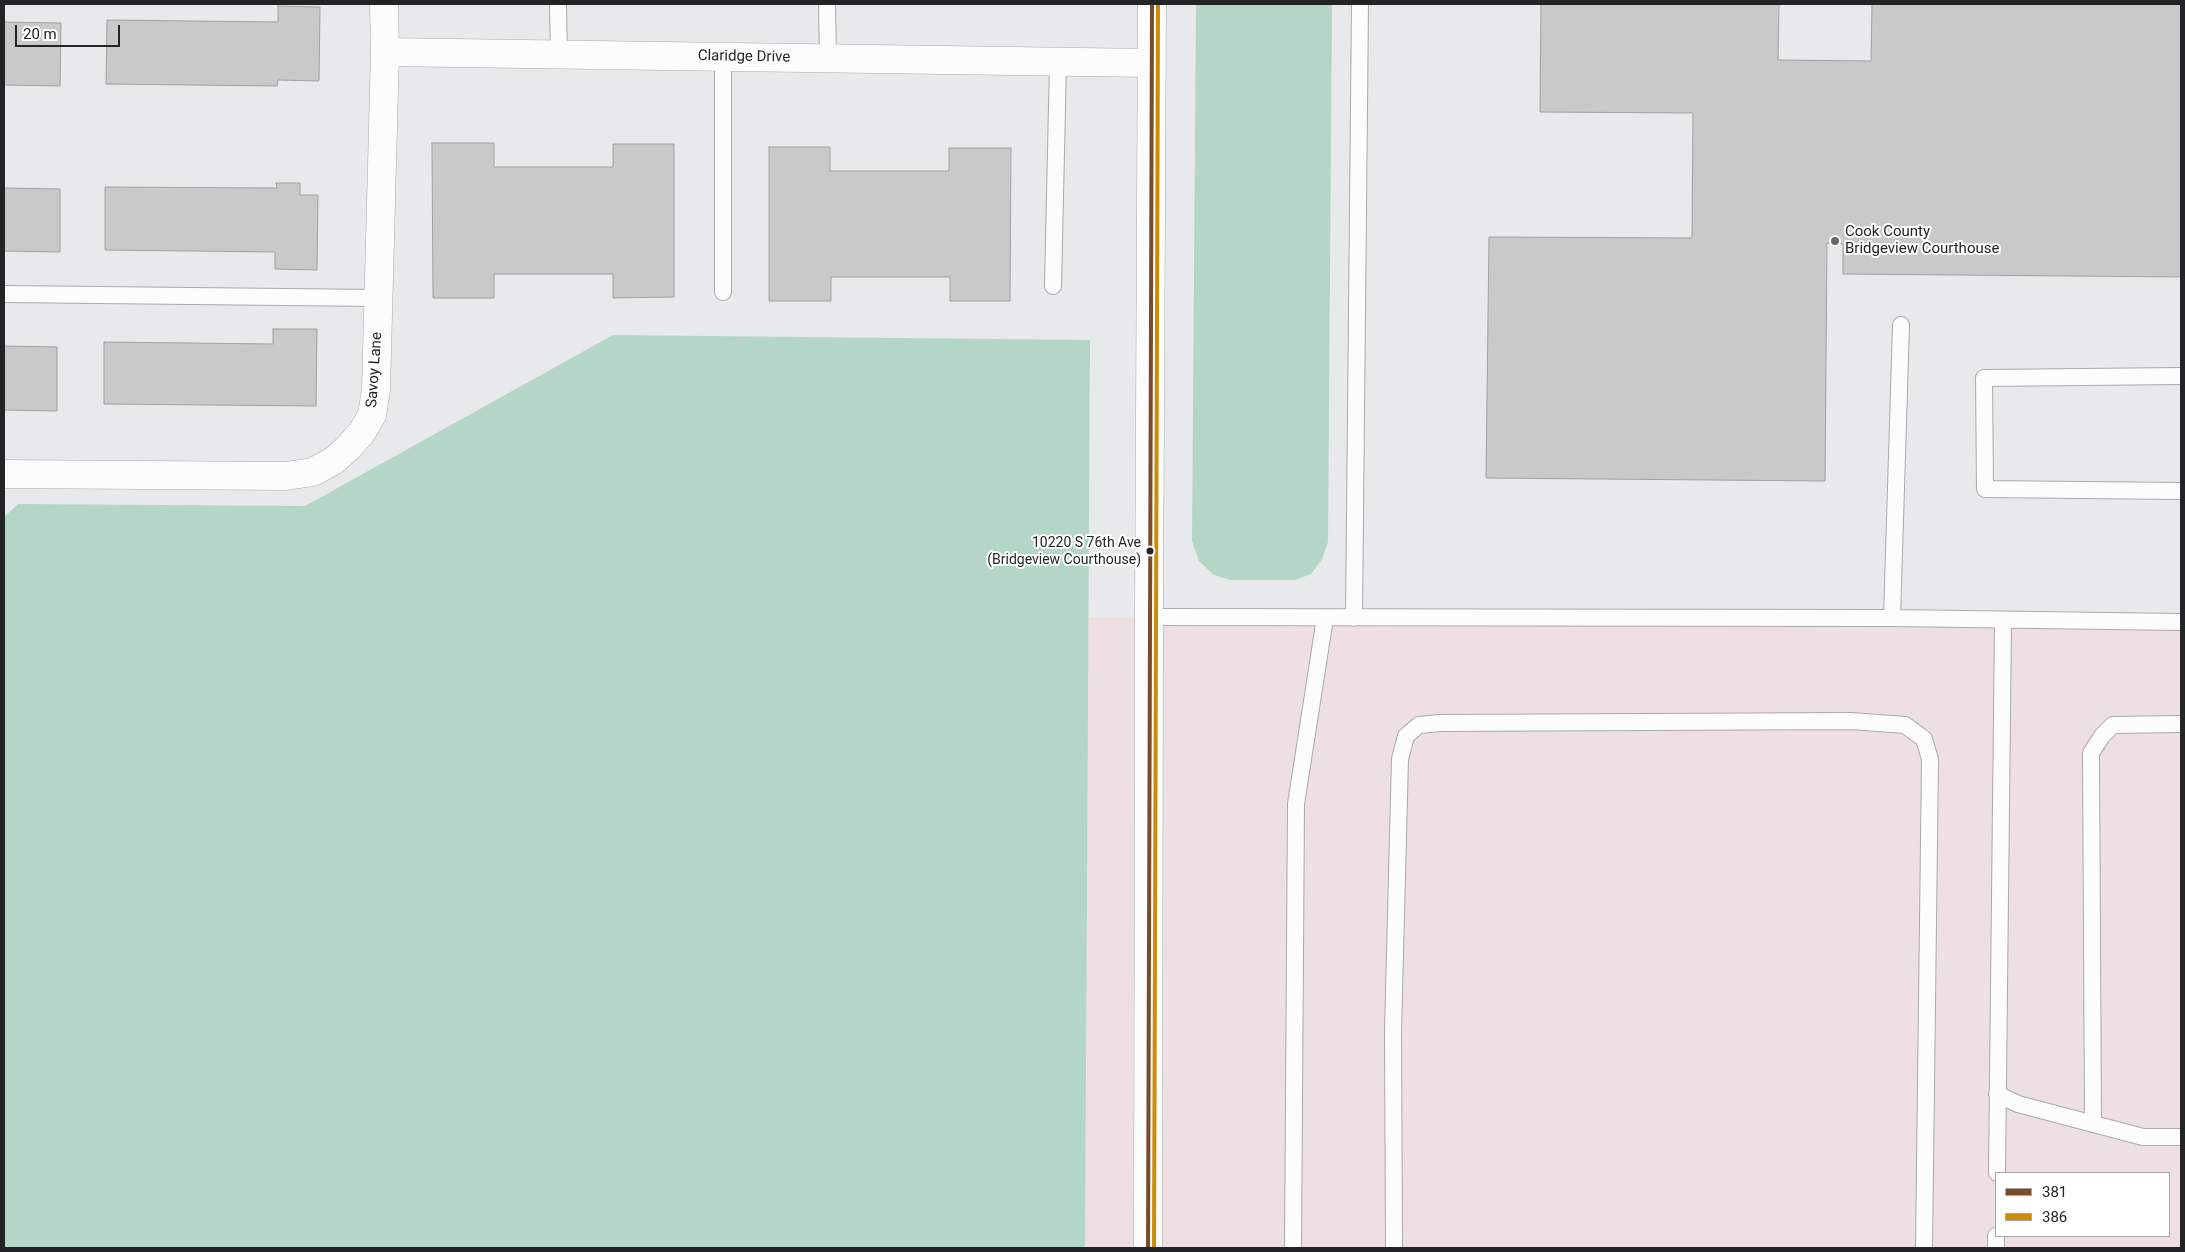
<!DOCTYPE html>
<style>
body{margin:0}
#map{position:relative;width:2185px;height:1252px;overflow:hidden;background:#e8e9ea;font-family:Roboto,sans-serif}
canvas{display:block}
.frame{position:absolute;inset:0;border:5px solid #232425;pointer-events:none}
.legend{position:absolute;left:1995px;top:1172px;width:175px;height:65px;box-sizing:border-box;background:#fff;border:1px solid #a7a7a8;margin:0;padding:6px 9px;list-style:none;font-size:15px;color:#232425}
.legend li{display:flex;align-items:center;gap:10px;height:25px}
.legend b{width:25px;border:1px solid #a7a7a8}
.scale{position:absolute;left:15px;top:25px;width:105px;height:22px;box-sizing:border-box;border:2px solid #232425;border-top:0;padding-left:6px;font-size:15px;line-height:18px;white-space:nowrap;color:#232425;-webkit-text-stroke:4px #fff;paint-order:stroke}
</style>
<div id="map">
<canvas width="2185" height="1252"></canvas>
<div class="frame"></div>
<ul class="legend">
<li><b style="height:6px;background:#7a4b2a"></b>381</li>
<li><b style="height:6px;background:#cd8c07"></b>386</li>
</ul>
<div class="scale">20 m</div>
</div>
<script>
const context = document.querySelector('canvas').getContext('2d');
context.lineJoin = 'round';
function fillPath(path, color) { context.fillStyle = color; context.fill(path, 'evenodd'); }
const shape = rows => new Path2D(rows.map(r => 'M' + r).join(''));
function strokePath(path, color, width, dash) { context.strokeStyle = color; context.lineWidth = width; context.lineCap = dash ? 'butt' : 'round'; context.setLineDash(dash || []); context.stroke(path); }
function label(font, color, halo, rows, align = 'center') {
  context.font = font + ' Roboto,sans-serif'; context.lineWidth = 4; context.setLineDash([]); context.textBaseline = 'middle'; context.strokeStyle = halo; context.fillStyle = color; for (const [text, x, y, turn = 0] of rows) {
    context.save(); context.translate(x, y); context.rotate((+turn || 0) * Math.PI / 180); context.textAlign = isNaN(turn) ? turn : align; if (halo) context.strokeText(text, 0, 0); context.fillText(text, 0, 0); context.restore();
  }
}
const industrial = shape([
 [1088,617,2181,622,2181,1248,1085,1248],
 [1996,1173,2169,1173,2169,1236,1996,1236]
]);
const green = shape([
 [1196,4,1332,4,1328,542,1322,559,1311,574,1295,580,1230,580,1214,575,1199,561,1192,541],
 [613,335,1090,340,1085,1248,4,1248,4,517,18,504,305,506]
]);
const building = shape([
 [1541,4,1779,4,1778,60,1871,61,1872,4,2181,4,2181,277,1843,274,1843,244,1827,243,1825,481,1486,478,1489,237,1692,238,1693,113,1540,112,1541,4],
 [278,6,320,7,319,81,278,80,277,86,106,84,107,20,278,22,278,6],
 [4,22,61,23,60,86,4,85,4,22],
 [432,143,494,143,494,167,613,167,613,144,674,144,674,297,613,298,613,274,494,274,494,298,433,298,432,143],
 [769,147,830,147,830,171,949,171,949,148,1011,148,1010,301,950,301,950,277,831,277,831,301,769,301,769,147],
 [276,183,300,183,300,195,318,195,317,270,275,269,275,252,105,250,105,187,277,188,276,183],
 [4,188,60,189,60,252,4,251,4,188],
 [273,329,317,329,316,406,104,404,104,342,273,344,273,329],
 [4,346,57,347,57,411,4,410,4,346]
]);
const lane = shape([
 [558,4,559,55],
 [827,4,828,58],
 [1053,286,1058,62],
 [723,292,723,57],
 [4,294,379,298],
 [2181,376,1984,378,1985,489,2181,491],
 [1149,617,1892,618,2181,622],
 [1354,618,1360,4],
 [1892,618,1901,325],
 [1997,1094,2018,1104,2143,1137,2181,1137],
 [2093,1124,2091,753,2102,736,2113,725,2181,724],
 [1997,1173,2003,621],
 [1293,1248,1296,804,1325,618],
 [1394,1248,1393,1031,1400,759,1406,736,1419,725,1440,723,1851,721,1905,725,1924,739,1930,759,1924,1248],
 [1996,1248,1996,1236]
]);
const street = shape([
 [384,4,385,52,1151,63],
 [4,474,286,476,313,472,333,461,348,448,362,432,372,415,376,390,385,52]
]);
const secondary = shape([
 [1148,1248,1149,617,1152,4]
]);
const bus1 = shape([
 [1148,1248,1152,4]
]);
const bus2 = shape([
 [1154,1248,1158,4]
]);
const markers = [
 [1835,241,5,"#68696a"],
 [1150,551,4.5,"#232425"]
];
const busNames = [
 ["10220 S 76th Ave",1141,543],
 ["(Bridgeview Courthouse)",1141,560]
];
const streetNames = [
 ["Claridge Drive",744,57,1],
 ["Savoy Lane",375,370,-86]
];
const poiNames = [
 ["Cook County",1845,232],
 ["Bridgeview Courthouse",1845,249]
];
fillPath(industrial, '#eedfe2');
fillPath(green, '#b4d6c7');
fillPath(building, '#c9c9ca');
strokePath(building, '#a0a0a1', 1);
strokePath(lane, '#a9aaab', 18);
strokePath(street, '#a9aaab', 29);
strokePath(secondary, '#a9aaab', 29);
strokePath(lane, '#fcfcfc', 16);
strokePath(street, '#fcfcfc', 28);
strokePath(secondary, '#fcfcfc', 28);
strokePath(bus1, '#7a4b2a', 4);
strokePath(bus2, '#cd8c07', 4);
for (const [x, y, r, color] of markers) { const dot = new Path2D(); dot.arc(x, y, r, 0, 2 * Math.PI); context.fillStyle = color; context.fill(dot); strokePath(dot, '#fff', 2); }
label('14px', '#232425', '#fff', busNames, 'right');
label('15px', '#232425', '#fff', streetNames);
label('15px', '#232425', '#fff', poiNames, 'left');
</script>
